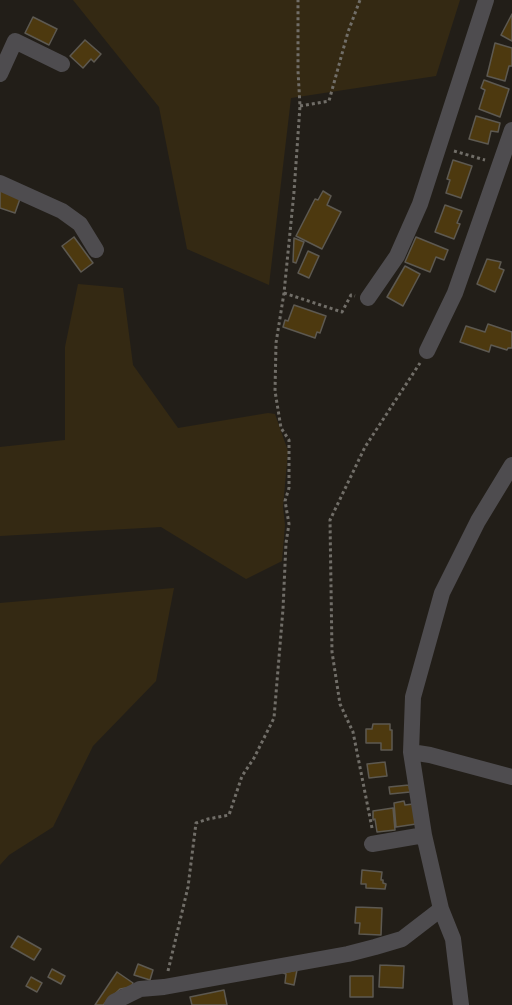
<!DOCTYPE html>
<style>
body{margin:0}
canvas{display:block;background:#221e18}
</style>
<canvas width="512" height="1005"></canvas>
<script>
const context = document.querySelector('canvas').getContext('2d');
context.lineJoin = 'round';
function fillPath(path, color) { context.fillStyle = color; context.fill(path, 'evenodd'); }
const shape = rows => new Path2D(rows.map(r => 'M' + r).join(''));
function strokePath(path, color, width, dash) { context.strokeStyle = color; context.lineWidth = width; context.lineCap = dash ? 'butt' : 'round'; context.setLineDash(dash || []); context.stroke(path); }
const green = shape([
 [73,0,460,0,436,76,291,98,269,285,187,249,159,107],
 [78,284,123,288,133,365,178,428,268,413,275,414,288,451,283,507,285,525,282,561,246,579,161,527,0,536,0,447,65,440,65,347],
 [174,588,156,681,93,746,53,827,9,855,0,865,0,603]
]);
const building = shape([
 [512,14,512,41,501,35,512,14],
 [33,17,57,29,49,45,25,33,33,17],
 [85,40,101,54,94,62,91,59,83,68,70,56,85,40],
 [495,43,512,48,512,66,509,66,505,81,487,76,495,43],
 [484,80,509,89,500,117,479,109,485,90,481,88,484,80],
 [476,116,500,123,498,132,491,131,488,144,469,139,476,116],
 [453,160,472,166,461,198,446,193,450,180,447,179,453,160],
 [0,188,21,196,15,213,0,208,0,188],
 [323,191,331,196,327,205,341,212,322,249,296,236,315,199,318,200,323,191],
 [445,205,462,211,457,223,460,224,454,239,435,232,445,205],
 [74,237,93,263,81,272,62,246,74,237],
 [416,237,448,250,444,260,436,257,430,272,405,262,416,237],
 [294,238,304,242,296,263,293,262,294,238],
 [308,251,319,256,309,278,298,273,308,251],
 [487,259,501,262,499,268,504,270,495,292,477,284,487,259],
 [405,266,420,274,403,306,387,297,405,266],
 [294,305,326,316,320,333,317,332,315,338,283,327,285,320,288,321,294,305],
 [488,324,512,332,512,348,508,348,507,350,491,345,489,352,460,342,466,326,485,332,488,324],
 [373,724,390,724,390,730,392,730,392,750,381,750,381,743,366,743,366,729,372,729,373,724],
 [385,762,387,776,369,778,367,764,385,762],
 [409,785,410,792,390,794,389,787,409,785],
 [404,801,405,805,413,804,416,824,396,827,394,803,404,801],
 [393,808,395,830,377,832,375,819,373,820,373,811,393,808],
 [362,870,382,872,381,880,383,880,383,883,386,884,385,889,366,888,366,884,361,884,362,870],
 [356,907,382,908,381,935,359,934,360,923,355,923,356,907],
 [18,936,41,949,34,960,11,947,18,936],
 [138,964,153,970,150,980,134,975,138,964],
 [380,965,404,966,403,988,379,987,380,965],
 [52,969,65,976,61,984,48,977,52,969],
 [297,970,294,985,285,983,286,974,283,973,297,970],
 [117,972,133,983,131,987,120,989,103,1005,95,1005,117,972],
 [350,976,373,976,373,997,350,997,350,976],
 [31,977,42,983,37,992,26,986,31,977],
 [224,990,227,1005,192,1005,190,997,224,990]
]);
const path = shape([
 [300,106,329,101,348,32,360,0],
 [454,151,485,160],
 [284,293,342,312,351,295,355,296],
 [372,828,353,732,340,704,332,652,330,520,365,447,420,363],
 [168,971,188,887,196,823,208,819,229,815,242,776,254,758,274,718,283,609,286,543,289,524,285,501,289,488,289,440,281,428,275,391,276,343,284,293,294,192,300,106,298,71,298,0]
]);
const minor = shape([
 [0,74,15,41,62,64],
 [0,183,62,211,80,224,96,250],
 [368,298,397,256,420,204,486,0],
 [427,351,455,293,512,130],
 [411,752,430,755,512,777],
 [372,844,424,835],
 [441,909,453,939,461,1005],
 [112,1005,114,1002,140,989,164,987,348,954,375,947,402,939,441,909,424,835,411,752,413,697,442,593,478,521,512,465]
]);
fillPath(green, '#342913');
fillPath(building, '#4d390f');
strokePath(building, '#5d5951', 1.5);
strokePath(path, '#716e68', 3, [3, 3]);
strokePath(minor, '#4e4c4f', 16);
</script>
